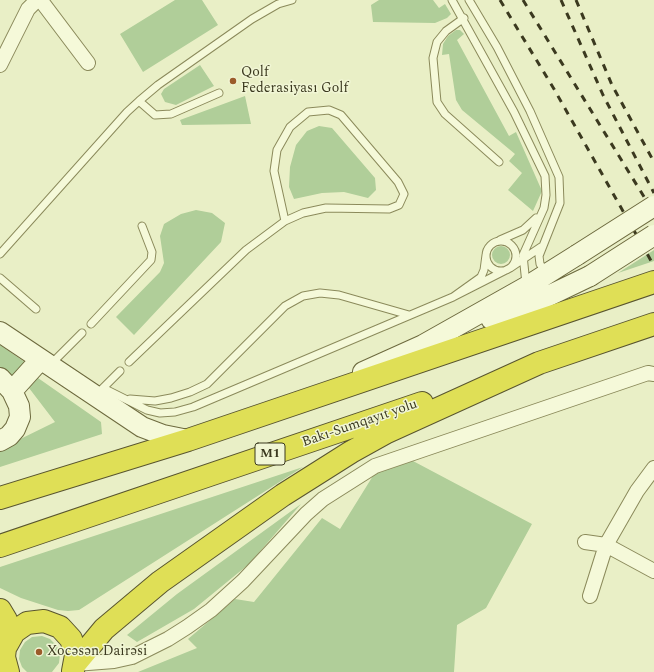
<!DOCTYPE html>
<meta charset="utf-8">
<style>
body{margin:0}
canvas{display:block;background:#e9efc6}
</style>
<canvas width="654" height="672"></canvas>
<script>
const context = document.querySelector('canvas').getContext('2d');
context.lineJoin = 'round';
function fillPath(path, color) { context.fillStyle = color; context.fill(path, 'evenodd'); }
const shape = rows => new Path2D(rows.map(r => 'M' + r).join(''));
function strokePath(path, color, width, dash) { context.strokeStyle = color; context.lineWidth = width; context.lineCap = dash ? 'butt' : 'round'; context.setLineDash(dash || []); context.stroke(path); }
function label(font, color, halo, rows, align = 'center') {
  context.font = font + ' Spectral,serif'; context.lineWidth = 3; context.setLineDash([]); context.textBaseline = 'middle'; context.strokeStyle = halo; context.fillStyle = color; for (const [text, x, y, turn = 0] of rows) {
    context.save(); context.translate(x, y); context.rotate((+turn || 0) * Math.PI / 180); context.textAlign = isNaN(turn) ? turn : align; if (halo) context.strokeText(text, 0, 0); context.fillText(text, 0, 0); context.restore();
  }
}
const green = shape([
 [175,0,202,0,218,25,143,72,120,34],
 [379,0,433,0,439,8,445,4,451,14,447,18,435,23,373,22,371,5],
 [456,30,460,30,464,34,457,40,509,136,516,132,542,191,533,211,508,190,522,173,509,161,515,154,462,110,456,100,449,54,442,55,443,44,448,36],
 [200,65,214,86,176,105,165,102,161,94,164,89],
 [245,96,251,124,182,125,180,120],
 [319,126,332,128,375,178,376,190,368,198,344,192,322,193,294,199,289,187,290,167,296,145,307,131],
 [196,210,212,213,225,223,221,242,134,335,116,317,160,272,164,263,160,236,164,224,181,214],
 '492 255a9 9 0 1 1 18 0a9 9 0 1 1-18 0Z',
 [654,250,654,261,618,273],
 [0,345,29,365,14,381,0,369],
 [38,378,101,422,102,434,0,467,0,449,55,422,29,388],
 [413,461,532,524,486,608,457,625,454,672,138,672,197,648,188,639,235,599,254,602,322,518,340,529,376,471],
 [303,467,79,610,68,611,58,610,21,598,0,588,0,567],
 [301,504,249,564,194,609,137,642,127,635,177,594],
 [42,636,50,639,57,646,60,654,59,663,52,672,27,672,22,667,19,659,20,650,25,642,32,637]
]);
const lane = shape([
 [452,0,514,112,545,176,546,195,544,208,523,255,526,284],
 [469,0,497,47,530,111,559,177,560,203,539,256,540,264,546,273],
 [464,18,446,31,437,42,433,58,437,102,445,114,499,162],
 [139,101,155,115,171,114,219,93],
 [500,240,523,230,536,218],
 '486 256a15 15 0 1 1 30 0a15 15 0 1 1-30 0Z',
 [0,254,127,112,139,101,158,85,252,19,278,4,292,0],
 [486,255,484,270,481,277,453,297,510,268,541,247],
 [0,278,36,309],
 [91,324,151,260,152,252,142,226],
 [129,362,246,250,285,221,303,213,326,208,389,209,399,205,404,194,398,182,341,115,329,110,308,112,290,127,277,150,274,171,285,221],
 [51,364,82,333],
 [103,388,147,410,160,413,175,412,193,407,453,297],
 [101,390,120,371],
 [130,399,155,401,171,398,190,392,207,384,285,306,303,296,320,293,339,295,409,315]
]);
const street = shape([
 [0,65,28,9,35,2,38,1,42,2,88,63],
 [585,542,606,545,654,571],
 [590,596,606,545,637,491,654,468],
 [75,664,114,661,132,657,168,639,187,627,211,610,243,581,306,514,323,499,375,466,648,373,654,374]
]);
const secondary = shape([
 [491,319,540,300,590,276],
 [0,332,142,427,163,435,188,440],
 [363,372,423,345,526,287,577,255],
 [0,378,12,391,19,406,20,417,15,429,9,436,0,441],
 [12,391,40,360]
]);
const highway = shape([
 [0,498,188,440,654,282],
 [0,546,422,403],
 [0,610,6,620,9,639,3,647],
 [75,664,104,629,160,582,283,495,351,452,387,432,539,363,654,324],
 [8,672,4,657,5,648,14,632,27,623,44,621,60,627,71,639,76,655,73,671]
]);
const rail = shape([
 [500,0,554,89,654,266],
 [523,0,654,213],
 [561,0,603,95,654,193],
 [576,0,612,85,654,162]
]);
const secondaryBridge = shape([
 [577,255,654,206],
 [590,276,654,235]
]);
const markers = [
 [233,81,4,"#9b5b2a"],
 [39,652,4,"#9b5b2a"]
];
const shields = [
 [270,454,30]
];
const shieldNames = [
 ["M1",270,454]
];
const poiNames = [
 ["Qolf",241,73],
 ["Federasiyası Golf",241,89],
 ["Xocəsən Dairəsi",47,652]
];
const streetNames = [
 ["Bakı-Sumqayıt yolu",360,424,-19]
];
fillPath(green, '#b0ce99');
strokePath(lane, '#8b8a5b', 9);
strokePath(street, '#8b8a5b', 16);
strokePath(secondary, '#6d6a3e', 22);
strokePath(highway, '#59552f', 24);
strokePath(lane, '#f5f9d9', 7);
strokePath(street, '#f5f9d9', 14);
strokePath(secondary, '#f5f9d9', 20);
strokePath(highway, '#dfdf56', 22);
strokePath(rail, '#3b391f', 3, [7, 7]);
strokePath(secondaryBridge, '#6d6a3e', 22, []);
strokePath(secondaryBridge, '#f5f9d9', 20);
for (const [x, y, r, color] of markers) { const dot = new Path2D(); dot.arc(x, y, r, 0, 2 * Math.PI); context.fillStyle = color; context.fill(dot); strokePath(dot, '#f1f6d5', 1.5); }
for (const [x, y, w] of shields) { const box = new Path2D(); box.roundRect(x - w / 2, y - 11, w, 22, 3); context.fillStyle = '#f1f6d5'; context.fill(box); strokePath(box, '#3b391f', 1); }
label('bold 13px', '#3b391f', null, shieldNames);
label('14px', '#3b391f', '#f1f6d5', poiNames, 'left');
label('14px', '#3b391f', '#f1f6d5', streetNames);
</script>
